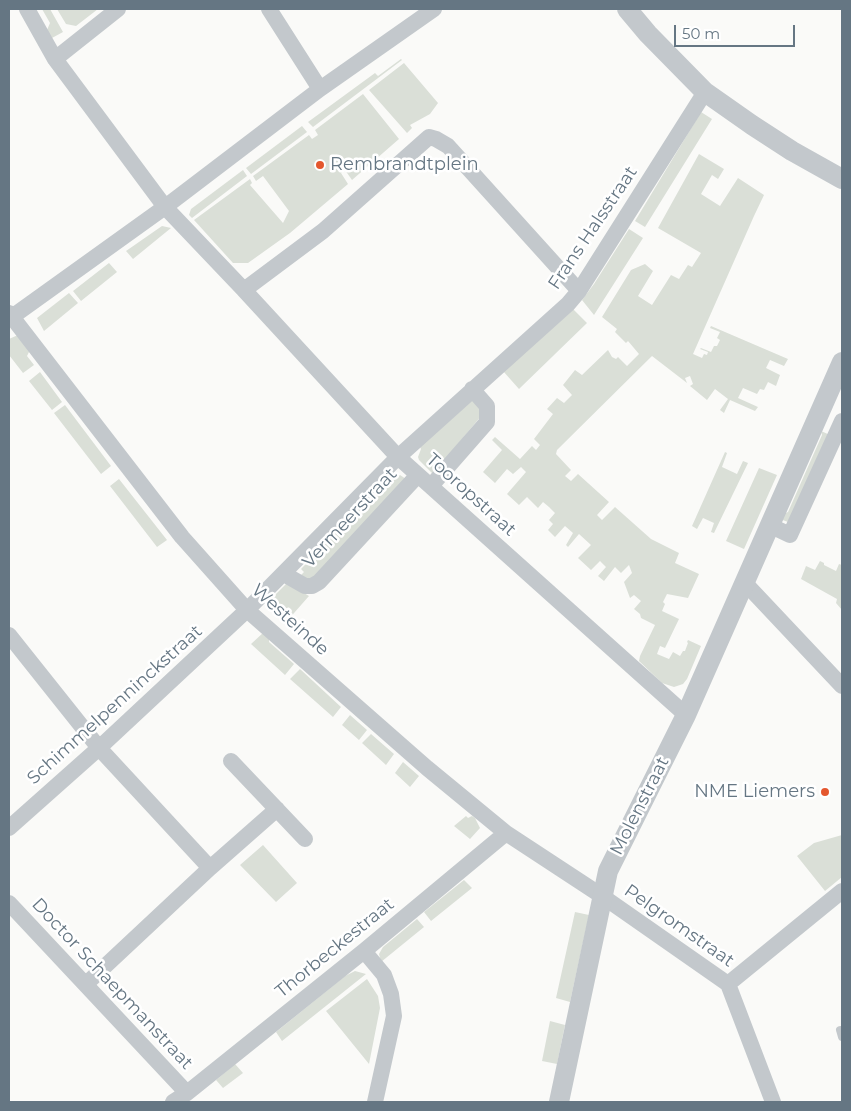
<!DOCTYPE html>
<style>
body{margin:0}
#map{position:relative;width:851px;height:1111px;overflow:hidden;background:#fafaf8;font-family:Montserrat,sans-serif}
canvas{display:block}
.frame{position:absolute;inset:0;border:10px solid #657683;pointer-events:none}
.scale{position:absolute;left:674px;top:25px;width:121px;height:22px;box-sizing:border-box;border:2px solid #657683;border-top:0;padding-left:6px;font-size:15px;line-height:18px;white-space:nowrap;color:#657683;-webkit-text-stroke:4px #fff;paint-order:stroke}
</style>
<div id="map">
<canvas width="851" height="1111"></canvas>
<div class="frame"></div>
<div class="scale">50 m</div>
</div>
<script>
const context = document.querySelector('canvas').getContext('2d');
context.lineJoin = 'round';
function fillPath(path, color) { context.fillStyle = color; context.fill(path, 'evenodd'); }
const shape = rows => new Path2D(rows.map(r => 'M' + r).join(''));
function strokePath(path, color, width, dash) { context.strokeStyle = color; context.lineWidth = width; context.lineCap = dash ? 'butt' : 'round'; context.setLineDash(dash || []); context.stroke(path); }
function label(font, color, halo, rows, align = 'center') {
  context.font = font + ' Montserrat,sans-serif'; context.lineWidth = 5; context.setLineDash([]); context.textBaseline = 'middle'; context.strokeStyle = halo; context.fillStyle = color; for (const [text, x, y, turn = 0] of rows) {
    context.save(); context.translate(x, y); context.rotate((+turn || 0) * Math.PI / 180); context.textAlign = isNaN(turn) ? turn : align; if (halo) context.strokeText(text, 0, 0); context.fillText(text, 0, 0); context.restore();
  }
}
const green = shape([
 [42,9,50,9,63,32,52,38,47,30,50,23],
 [57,9,98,9,76,26,66,24],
 [401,59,402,60,313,127,308,122,375,73,378,76],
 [404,63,438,103,430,114,410,125,412,128,407,133,369,90],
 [363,94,399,139,352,180,345,170,341,173,348,184,290,233,248,263,233,263,194,220,250,179,252,183,250,185,283,223,289,211,263,176,256,181,253,176,309,135,312,139,318,135,315,130],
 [701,112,712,119,645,227,635,221],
 [302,126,307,132,251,174,246,168],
 [699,154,724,169,718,179,712,175,701,194,720,206,738,178,764,195,754,216,693,354,702,358,704,354,707,355,708,352,700,349,701,348,711,352,714,346,717,346,720,340,717,338,720,332,710,328,711,326,788,359,784,366,770,360,766,368,780,375,776,386,768,382,764,390,760,389,757,394,743,388,738,398,758,407,755,411,730,400,724,413,720,410,728,399,715,389,707,400,690,386,693,384,690,376,685,378,687,383,652,356,557,450,556,454,571,470,565,476,571,481,578,474,609,502,597,515,602,520,615,507,651,539,679,553,675,563,699,574,688,598,667,594,663,602,665,604,662,611,679,619,665,648,660,646,657,654,669,659,673,652,680,656,683,651,685,651,688,643,687,642,688,640,701,646,687,679,683,684,674,687,662,683,639,661,640,656,655,625,641,618,640,614,634,609,641,601,634,595,630,598,624,582,632,573,629,565,621,573,615,567,604,581,598,576,606,567,600,561,591,570,578,558,591,545,579,534,568,547,566,545,573,533,565,526,555,537,548,530,553,524,549,520,555,513,549,507,543,502,538,508,527,497,519,505,507,494,526,472,521,467,513,474,507,469,495,483,483,472,502,450,492,440,495,437,520,459,532,446,536,450,540,445,534,439,553,414,547,409,557,398,564,403,572,395,563,385,575,370,582,375,608,350,612,357,616,359,618,357,627,366,639,354,628,341,626,343,615,332,617,329,602,317,631,270,645,264,653,271,638,296,652,305,671,275,679,279,688,265,692,267,701,253,658,228],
 [243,170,247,176,192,218,189,215,191,209],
 [162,226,171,228,133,259,126,251],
 [629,229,643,238,594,315,582,300,594,284],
 [109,263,117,272,81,301,73,291],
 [69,293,78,303,44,331,37,318],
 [573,309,587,323,519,389,503,371],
 [18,335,30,350,27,356,34,365,23,373,9,355,9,339],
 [40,372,62,402,52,410,29,381],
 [472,398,480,407,482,415,433,474,419,460,418,457,421,449,420,447],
 [65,405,111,466,101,474,54,413],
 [821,431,830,435,788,522,780,519,781,515,788,512,822,435],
 [725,452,727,453,722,467,737,474,743,461,748,463,714,533,711,532,714,523,703,518,697,529,692,526],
 [759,468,777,475,744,549,726,541],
 [392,475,394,476,400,475,406,479,315,579,298,578,304,572,301,569],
 [119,479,167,540,157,547,110,486],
 [820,561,824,563,824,565,836,571,839,564,842,565,842,610,836,603,837,599,801,579,806,566,815,570],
 [287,583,309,596,287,621,267,603],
 [264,632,269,636,269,642,294,664,285,675,251,644],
 [300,669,341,707,333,717,290,679],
 [350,715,367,730,359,740,342,725],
 [371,734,394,754,386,765,362,743],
 [403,762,419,776,410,787,395,773],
 [466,816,468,818,472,816,475,818,480,828,470,839,454,826],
 [842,835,842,877,825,891,797,856,814,843],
 [263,845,297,883,276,902,240,865],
 [464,880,472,888,431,921,424,912],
 [575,912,589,915,570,1002,556,998],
 [417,919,424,927,381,962,379,954,383,947],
 [355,971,366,974,282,1041,276,1032,345,976],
 [367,979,378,996,380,1008,369,1064,326,1011],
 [550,1021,565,1025,557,1064,542,1061],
 [235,1064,243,1073,223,1088,216,1080]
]);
const service = shape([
 [840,1030,842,1037]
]);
const minor = shape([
 [27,9,55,59,165,207,244,290,323,231,429,137,436,139,448,146,579,291],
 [269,9,320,89],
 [55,59,118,9],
 [244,290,398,457,686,715],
 [9,313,182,537,247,610,427,768,506,833,602,896,728,984,773,1102],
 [9,319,165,207,320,89,434,9],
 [431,486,487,422,487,406,472,389],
 [769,525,790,535,842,421],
 [284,574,305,586,312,586,319,582,418,475],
 [744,582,842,686],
 [9,635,99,748,210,868,277,809],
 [231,761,305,839],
 [9,828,99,748,247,610,398,457,568,304,579,291,705,92],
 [9,903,187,1093],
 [364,951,384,975,391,994,394,1016,375,1102],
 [86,984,210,868],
 [728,984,842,891],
 [173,1102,187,1093,364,951,506,833]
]);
const tertiary = shape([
 [627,9,648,34,705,92,752,125,792,151,842,179],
 [559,1102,608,871,686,715,842,362]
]);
const markers = [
 [320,165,5,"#e4572e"],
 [825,792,5,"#e4572e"]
];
const poiNames = [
 ["Rembrandtplein",330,165],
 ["NME Liemers",815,792,"right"]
];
const streetNames = [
 ["Frans Halsstraat",593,228,-56],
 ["Tooropstraat",471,495,42],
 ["Vermeerstraat",350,518,-47],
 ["Westeinde",290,620,42],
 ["Schimmelpenninckstraat",115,705,-42],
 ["Molenstraat",640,806,-63],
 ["Pelgromstraat",679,926,35],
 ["Thorbeckestraat",335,948,-39],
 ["Doctor Schaepmanstraat",112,984,47]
];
fillPath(green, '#dadfd7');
strokePath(service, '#c3c8cc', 8);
strokePath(minor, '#c3c8cc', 16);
strokePath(tertiary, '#c3c8cc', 20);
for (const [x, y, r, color] of markers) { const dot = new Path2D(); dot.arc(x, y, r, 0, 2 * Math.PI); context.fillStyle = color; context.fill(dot); strokePath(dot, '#fff', 2); }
label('18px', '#657683', '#fff', poiNames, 'left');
label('18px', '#657683', '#fff', streetNames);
</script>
